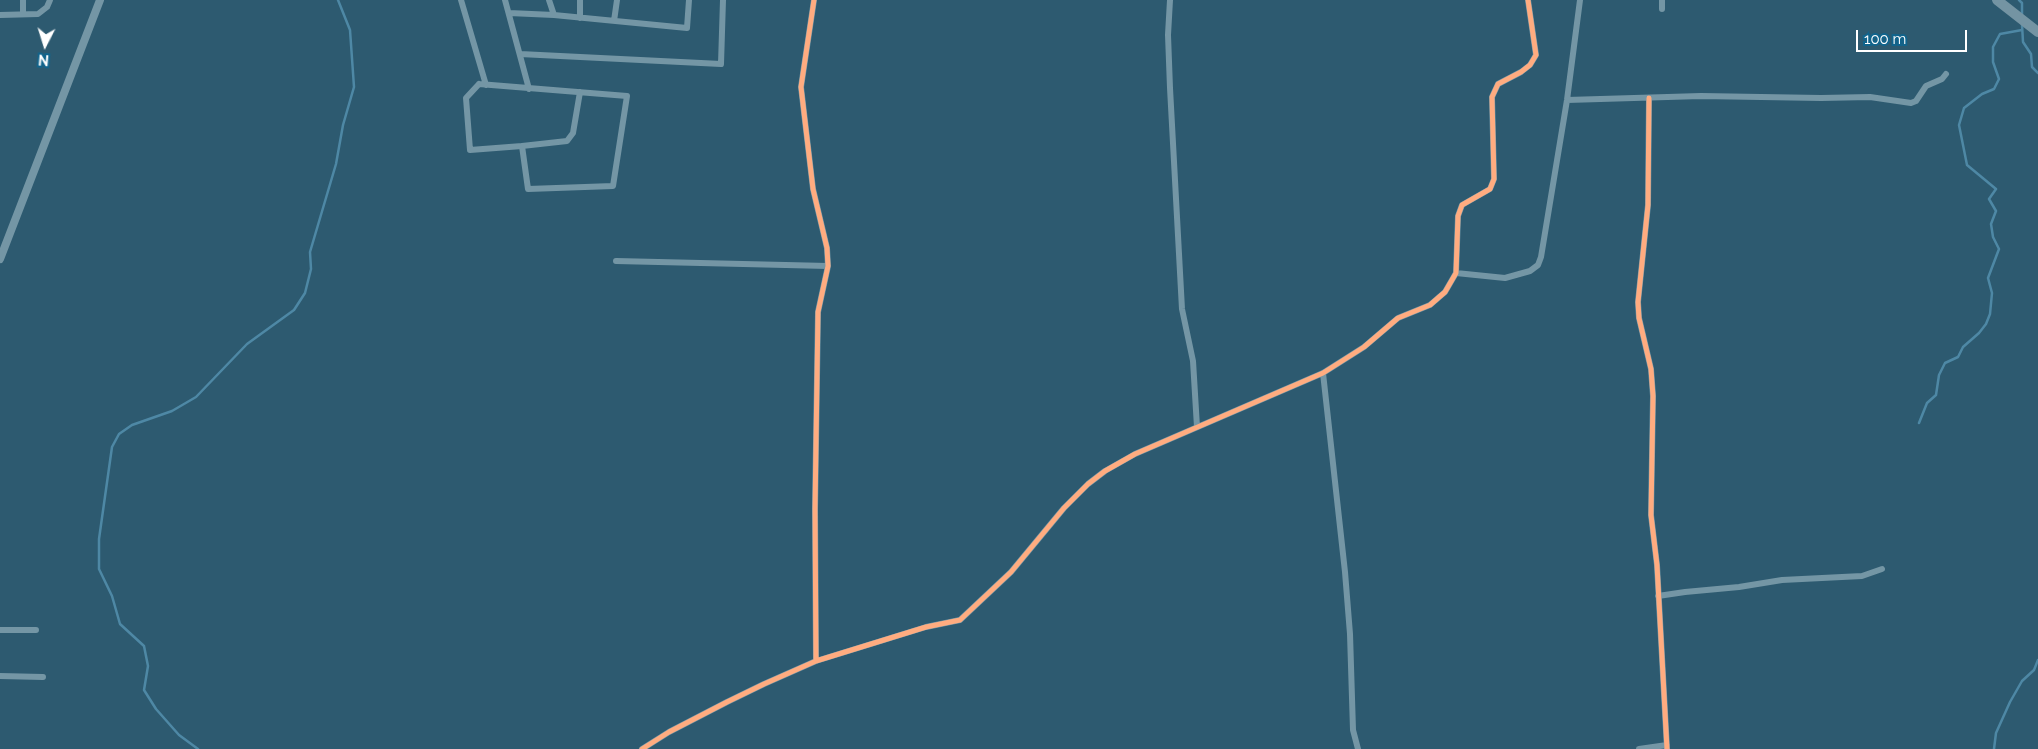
<!DOCTYPE html>
<style>
body{margin:0}
#map{position:relative;width:2038px;height:749px;overflow:hidden;background:#2d5a70;font-family:Raleway,sans-serif}
canvas{display:block}
.north{position:absolute;left:20px;top:20px;width:50px;height:50px;-webkit-text-stroke:4px #11648c;paint-order:stroke;rotate:185deg;font-size:14px;font-weight:700;line-height:20px;text-align:center;color:#fff}
.north::after{content:'';display:block;margin:auto;width:18px;height:22px;background:#fff;clip-path:polygon(50% 0,100% 100%,50% 72%,0 100%)}
.scale{position:absolute;left:1856px;top:30px;width:111px;height:22px;box-sizing:border-box;border:2px solid #fff;border-top:0;padding-left:6px;font-size:15px;line-height:18px;white-space:nowrap;color:#fff;-webkit-text-stroke:4px #11648c;paint-order:stroke}
</style>
<div id="map">
<canvas width="2038" height="749"></canvas>
<div class="north">N</div>
<div class="scale">100 m</div>
</div>
<script>
const context = document.querySelector('canvas').getContext('2d');
context.lineJoin = 'round';
const shape = rows => new Path2D(rows.map(r => 'M' + r).join(''));
function strokePath(path, color, width, dash) { context.strokeStyle = color; context.lineWidth = width; context.lineCap = dash ? 'butt' : 'round'; context.setLineDash(dash || []); context.stroke(path); }
const stream = shape([
 [2019,0,2022,3,2022,16],
 [2022,24,2023,42,2031,54,2032,67,2038,73],
 [1919,423,1927,403,1936,395,1939,375,1945,363,1958,357,1963,347,1979,333,1986,324,1990,314,1992,293,1988,278,1999,249,1993,237,1991,224,1996,211,1989,199,1996,189,1967,165,1959,125,1964,108,1982,94,1994,89,1999,79,1993,62,1993,47,2000,34,2022,30],
 [198,749,179,735,156,709,144,690,148,666,144,646,120,624,112,596,99,569,99,539,112,447,119,434,132,425,172,411,196,397,247,344,294,310,305,293,311,269,310,252,336,164,343,125,354,87,350,30,338,0],
 [1994,749,1996,733,2010,702,2022,681,2034,670,2038,660]
]);
const minor = shape([
 [461,0,486,85],
 [505,0,529,89],
 [549,0,554,15],
 [580,0,580,18],
 [814,0,801,87,813,189,827,248,828,266,818,312,815,509,816,661],
 [1170,0,1168,35,1170,88,1182,309,1193,361,1197,427],
 [1662,9,1662,0],
 [509,13,554,15,687,28,689,0],
 [23,14,23,0],
 [0,15,38,14,47,7,50,0],
 [614,21,617,0],
 [520,54,721,64,723,0],
 [479,84,627,96,613,186,528,189,522,146,470,150,466,98,479,84],
 [1649,98,1648,205,1638,302,1639,318,1651,369,1653,396,1651,515,1657,565,1667,749],
 [1567,100,1701,96,1821,98,1870,97,1911,103,1916,101,1926,86,1942,79,1946,74],
 [522,146,567,141,573,133,580,92],
 [616,261,828,266],
 [1456,273,1505,278,1530,271,1538,265,1541,257,1567,100,1580,0],
 [1323,373,1345,572,1350,634,1353,730,1358,749],
 [1658,596,1685,592,1739,587,1782,580,1862,576,1882,569],
 [0,630,36,630],
 [0,676,43,677],
 [642,749,669,732,727,702,764,684,816,661,926,627,960,620,1011,572,1064,508,1088,484,1105,471,1135,454,1323,373,1364,347,1398,318,1430,305,1445,292,1456,273,1458,216,1462,205,1490,189,1494,179,1492,97,1498,84,1521,72,1530,65,1536,55,1528,0],
 [1639,749,1667,745]
]);
const tertiary = shape([
 [0,259,100,0]
]);
const primary = shape([
 [1997,0,2038,32]
]);
const cycleway = shape([
 [814,0,801,87,813,189,827,248,828,266,818,312,815,509,816,661],
 [1649,98,1648,205,1638,302,1639,318,1651,369,1653,396,1651,515,1657,565,1667,749],
 [642,749,669,732,727,702,764,684,816,661,926,627,960,620,1011,572,1064,508,1088,484,1105,471,1135,454,1323,373,1364,347,1398,318,1430,305,1445,292,1456,273,1458,216,1462,205,1490,189,1494,179,1492,97,1498,84,1521,72,1530,65,1536,55,1528,0]
]);
strokePath(stream, '#4e88a5', 2.5);
strokePath(minor, '#7496a5', 6);
strokePath(tertiary, '#7496a5', 8);
strokePath(primary, '#7494a3', 10);
strokePath(cycleway, '#ffac80', 5);
</script>
